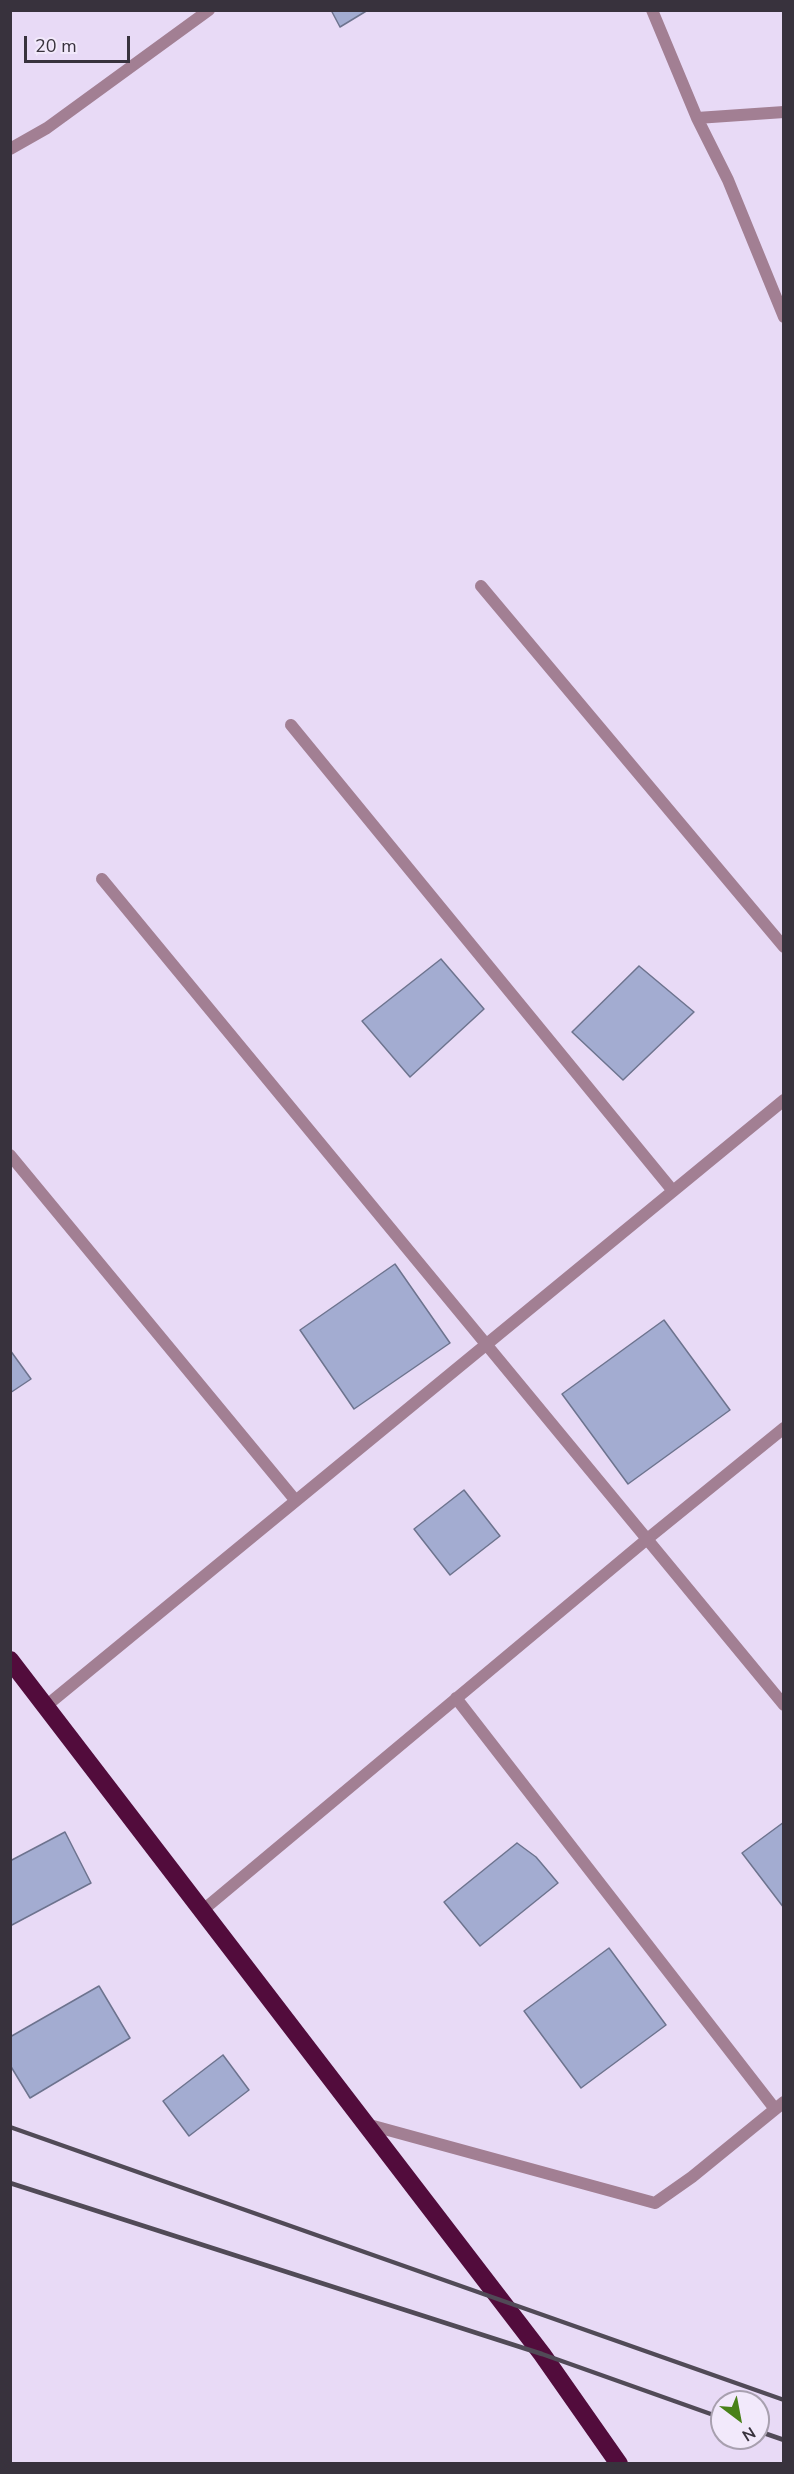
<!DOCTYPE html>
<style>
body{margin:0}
#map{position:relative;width:794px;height:2474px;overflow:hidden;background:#e8daf6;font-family:"Nunito Sans",sans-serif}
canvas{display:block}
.frame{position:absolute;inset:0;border:12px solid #38323d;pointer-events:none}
.north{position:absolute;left:710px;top:2390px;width:60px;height:60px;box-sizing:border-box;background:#f2e9fb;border:2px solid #a8a0af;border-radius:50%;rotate:148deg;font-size:16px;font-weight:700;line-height:24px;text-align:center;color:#38323d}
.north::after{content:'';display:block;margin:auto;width:21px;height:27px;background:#498119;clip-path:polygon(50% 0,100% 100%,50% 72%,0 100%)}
.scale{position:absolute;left:24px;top:36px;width:106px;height:27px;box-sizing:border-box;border:3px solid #38323d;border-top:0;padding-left:8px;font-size:18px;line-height:21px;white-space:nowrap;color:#38323d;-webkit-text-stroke:4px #f2e9fb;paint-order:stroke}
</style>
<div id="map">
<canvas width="794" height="2474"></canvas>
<div class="frame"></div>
<div class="north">N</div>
<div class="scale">20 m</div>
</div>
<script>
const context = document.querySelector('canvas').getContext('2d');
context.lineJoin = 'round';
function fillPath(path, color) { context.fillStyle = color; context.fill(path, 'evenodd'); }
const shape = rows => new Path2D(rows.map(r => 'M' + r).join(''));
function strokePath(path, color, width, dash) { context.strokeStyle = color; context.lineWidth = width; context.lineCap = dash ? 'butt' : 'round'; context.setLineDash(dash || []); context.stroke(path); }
const building = shape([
 [331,10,368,10,340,27,331,10],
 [441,959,484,1009,410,1077,362,1021,441,959],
 [639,966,694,1012,623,1080,572,1032,639,966],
 [395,1264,450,1343,354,1409,300,1330,395,1264],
 [664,1320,730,1410,628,1484,562,1394,664,1320],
 [10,1350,31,1379,10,1393,10,1350],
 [464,1490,500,1536,450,1575,414,1529,464,1490],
 [784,1822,784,1908,742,1853,784,1822],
 [65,1832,91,1883,10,1926,10,1861,65,1832],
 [517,1843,536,1857,558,1883,480,1946,444,1902,517,1843],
 [609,1948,666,2025,581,2088,524,2011,609,1948],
 [99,1986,130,2038,30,2098,10,2065,10,2037,99,1986],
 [223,2055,249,2090,189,2136,163,2101,223,2055]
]);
const street = shape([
 [652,10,697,118,728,180,784,317],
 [697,118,784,112],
 [10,149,47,128,209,10],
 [481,586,784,947],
 [291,725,673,1191],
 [102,879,784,1705],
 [10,1155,296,1501],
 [456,1698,775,2109],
 [46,1706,784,1100],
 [203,1910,646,1540,784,1428],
 [366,2124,655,2203,692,2177,784,2102]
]);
const highway = shape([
 [10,1660,542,2354,619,2464]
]);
const rail = shape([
 [10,2127,784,2400],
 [10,2183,542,2354,722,2418],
 [758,2431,784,2440]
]);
fillPath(building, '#a3acd1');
strokePath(building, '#6d738e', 1.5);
strokePath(street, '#a27f93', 12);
strokePath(highway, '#520c3c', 18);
strokePath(rail, '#514a57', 4.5);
</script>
